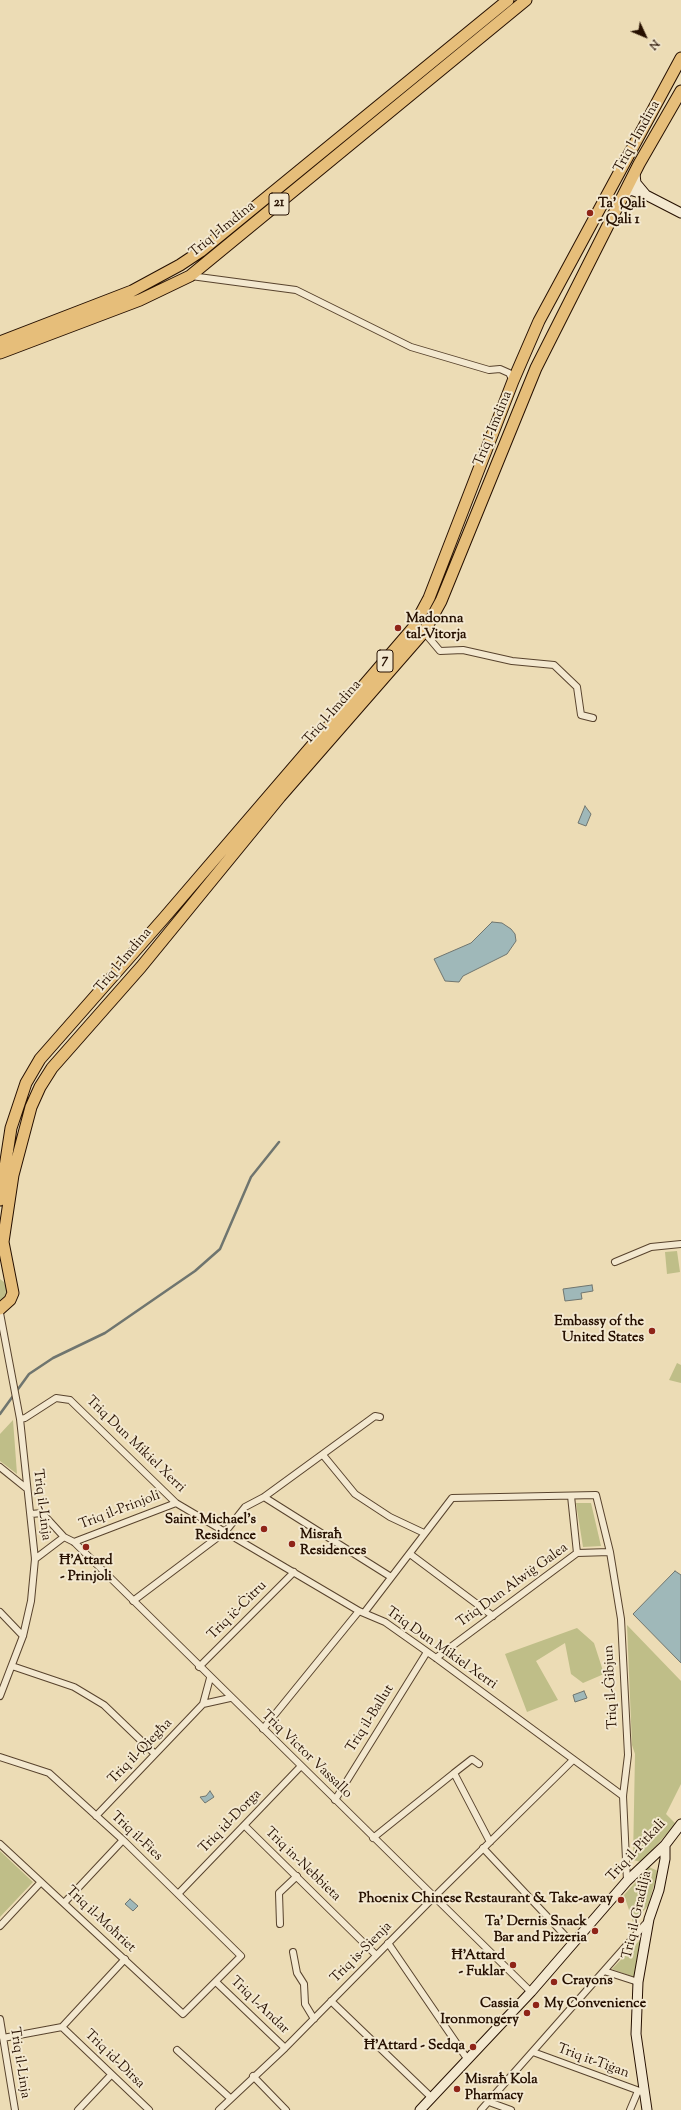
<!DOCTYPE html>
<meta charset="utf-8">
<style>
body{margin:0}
#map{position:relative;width:681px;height:2110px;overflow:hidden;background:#ecdcb5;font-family:"Sorts Mill Goudy",serif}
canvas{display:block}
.north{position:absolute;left:625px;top:16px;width:40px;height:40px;-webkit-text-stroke:3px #f3e8cf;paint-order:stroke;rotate:134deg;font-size:11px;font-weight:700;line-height:16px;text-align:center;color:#261000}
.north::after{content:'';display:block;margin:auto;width:14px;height:18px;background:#261000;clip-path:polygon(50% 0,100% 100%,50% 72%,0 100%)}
</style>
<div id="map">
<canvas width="681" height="2110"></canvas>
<div class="north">N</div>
</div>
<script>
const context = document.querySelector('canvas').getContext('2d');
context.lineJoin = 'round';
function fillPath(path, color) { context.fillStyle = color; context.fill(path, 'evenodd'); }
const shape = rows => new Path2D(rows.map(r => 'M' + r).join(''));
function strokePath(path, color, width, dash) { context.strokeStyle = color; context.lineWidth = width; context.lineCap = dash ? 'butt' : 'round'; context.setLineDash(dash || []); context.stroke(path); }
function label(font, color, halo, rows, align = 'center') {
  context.font = font + ' "Sorts Mill Goudy",serif'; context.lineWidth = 4; context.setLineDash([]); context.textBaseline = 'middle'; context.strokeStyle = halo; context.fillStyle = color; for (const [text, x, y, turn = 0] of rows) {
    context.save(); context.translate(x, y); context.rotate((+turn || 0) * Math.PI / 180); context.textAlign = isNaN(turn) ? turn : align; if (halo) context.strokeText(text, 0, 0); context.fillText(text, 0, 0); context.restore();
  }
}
const green = shape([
 [677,1251,680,1272,667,1274,665,1252],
 [0,1279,4,1282,7,1290,5,1299,0,1303],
 [677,1363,681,1365,681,1383,669,1380],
 [13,1420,17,1474,0,1461,0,1434],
 [576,1503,591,1503,601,1546,583,1547],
 [627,1625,681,1681,681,1784,666,1814,676,1824,641,1862,633,1860,635,1754,632,1745],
 [577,1628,594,1643,604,1674,583,1683,571,1674,565,1643,536,1661,558,1700,527,1712,505,1654],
 [0,1851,33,1882,0,1917],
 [649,1867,658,1871,648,1906,633,1922,624,1895],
 [641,1939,634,1977,612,1969]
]);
const water = shape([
 [585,806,591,814,586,826,578,823,585,806],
 [492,922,502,923,511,929,515,934,516,941,507,954,463,976,459,982,445,981,434,959,471,943,492,922],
 [592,1285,593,1291,581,1293,582,1299,565,1301,563,1289,592,1285],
 [675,1571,681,1575,681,1663,633,1614,675,1571],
 [584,1691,587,1698,575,1702,573,1695,584,1691],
 [210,1791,214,1797,205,1803,200,1797,206,1796,210,1791],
 [130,1899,138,1906,133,1911,125,1904,130,1899]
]);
const stream = shape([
 [0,1414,29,1374,53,1358,105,1333,195,1271,220,1249,251,1177,279,1142]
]);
const street = shape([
 [191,276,296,290,411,347,489,370,500,369,509,373,513,381],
 [424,632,440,651,463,650,512,661,554,665,577,687,581,715,593,718],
 [615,1262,651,1247,681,1244],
 [0,1313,20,1419,35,1559,31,1601,23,1636,0,1696],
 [20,1419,25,1418,56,1398,70,1400,176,1503,359,1611,385,1622,436,1658,623,1796],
 [323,1455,355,1494,390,1517,424,1533],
 [0,1467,26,1488],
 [571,1496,577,1553],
 [264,1497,391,1577],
 [31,1514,42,1513,64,1537,74,1542,531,1992],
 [74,1542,176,1503],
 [410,1554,493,1616],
 [35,1559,64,1537],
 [133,1601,226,1531,245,1507,264,1497,375,1416,380,1417],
 [0,1612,23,1636],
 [364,1613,452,1498,596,1495,610,1552,621,1619,628,1755,623,1796,627,1881],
 [436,1658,577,1553,610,1552],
 [12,1666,74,1687,104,1705,155,1754],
 [199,1667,294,1572],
 [203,1704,230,1698],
 [263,1729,359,1611],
 [0,1757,49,1773,123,1840,241,1956,183,2014,0,1844],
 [454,1773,472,1759,479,1764],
 [335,1800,427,1652],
 [96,1816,203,1704,210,1678],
 [245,1826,376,1955],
 [373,1838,454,1773,490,1842],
 [483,1848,573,1944],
 [178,1894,301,1766],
 [64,1903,123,1840],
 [280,1924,279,1893,297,1876],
 [0,1926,41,1882],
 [388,1943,468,2060],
 [293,1952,297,1973,304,1984,305,2004,314,2019],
 [604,1971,638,1982],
 [216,1982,285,2048],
 [331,2001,432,2098],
 [0,2019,15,2110],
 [62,2027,149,2110],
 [3,2038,62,2027,125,1959],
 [177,2050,230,2098],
 [533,2052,645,2093],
 [253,2076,286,2110],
 [489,2102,511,2110],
 [78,2110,111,2075],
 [219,2110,285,2048,434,1897,573,1760],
 [481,2110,648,1921],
 [630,2110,638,2091]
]);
const secondary = shape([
 [635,174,636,183,646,195],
 [622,197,630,190,646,195,681,213],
 [420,2110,531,1992,627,1881,665,1845,681,1824],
 [647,2110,636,2034,638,1982,649,1919,659,1890,665,1859,665,1845]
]);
const highway = shape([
 [0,342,132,291,180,265,201,251,508,0],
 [0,353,140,300,190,276,526,0],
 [0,1200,11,1128,26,1083,40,1059,164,918,413,628,429,598,513,381,539,321,681,58],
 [0,1309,10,1300,13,1293,3,1242,13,1175,31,1107,40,1087,52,1068,141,967,280,797,424,632,441,601,536,368,639,164,681,91]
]);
const markers = [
 [590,213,4,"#8f2418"],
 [398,628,4,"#8f2418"],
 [652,1331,4,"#8f2418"],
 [264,1529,4,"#8f2418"],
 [292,1544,4,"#8f2418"],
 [86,1547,4,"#8f2418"],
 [621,1900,4,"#8f2418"],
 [595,1931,4,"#8f2418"],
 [513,1965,4,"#8f2418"],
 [554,1982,4,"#8f2418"],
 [536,2005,4,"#8f2418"],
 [527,2013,4,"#8f2418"],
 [473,2047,4,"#8f2418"],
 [457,2089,4,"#8f2418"]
];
const shields = [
 [279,204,20],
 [385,661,16]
];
const shieldNames = [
 ["21",279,204],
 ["7",385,661]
];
const streetNames = [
 ["Triq l-Imdina",638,137,-61],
 ["Triq l-Imdina",223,230,-39],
 ["Triq l-Imdina",494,429,-68],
 ["Triq l-Imdina",333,713,-49],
 ["Triq l-Imdina",124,961,-50],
 ["Triq Dun Mikiel Xerri",135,1445,44],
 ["Triq il-Linja",41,1505,83],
 ["Triq il-Prinjoli",120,1511,-21],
 ["Triq Dun Alwiġ Galea",513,1586,-36],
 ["Triq iċ-Ċitru",238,1611,-45],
 ["Triq Dun Mikiel Xerri",441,1649,35],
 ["Triq il-Ġibjun",612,1687,-93],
 ["Triq il-Ballut",371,1719,-58],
 ["Triq il-Qiegħa",141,1752,-46],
 ["Triq Victor Vassallo",306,1755,44],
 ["Triq id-Dorga",231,1822,-46],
 ["Triq il-Fies",136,1837,43],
 ["Triq il-Pitkali",637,1851,-47],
 ["Triq in-Nebbieta",302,1865,44],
 ["Triq il-Gradilja",638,1915,-77],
 ["Triq il-Moħriet",100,1920,43],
 ["Triq is-Sienja",362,1953,-45],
 ["Triq l-Andar",259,2006,44],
 ["Triq id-Dirsa",114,2060,44],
 ["Triq it-Tiġan",593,2062,20],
 ["Triq il-Linja",19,2063,81]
];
const poiNames = [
 ["Ta' Qali",598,205,"left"],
 ["- Qali 1",598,221,"left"],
 ["Madonna",406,620,"left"],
 ["tal-Vitorja",406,636,"left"],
 ["Embassy of the",644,1323],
 ["United States",644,1339],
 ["Saint Michael's",256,1521],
 ["Residence",256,1537],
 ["Misraħ",300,1536,"left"],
 ["Residences",300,1552,"left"],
 ["Ħ'Attard",86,1562,"center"],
 ["- Prinjoli",86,1578,"center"],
 ["Phoenix Chinese Restaurant & Take-away",613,1900],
 ["Ta' Dernis Snack",587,1923],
 ["Bar and Pizzeria",587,1939],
 ["Ħ'Attard",505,1957],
 ["- Fuklar",505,1973],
 ["Crayons",562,1982,"left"],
 ["Cassia",519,2005],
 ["Ironmongery",519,2021],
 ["My Convenience",544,2005,"left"],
 ["Ħ'Attard - Sedqa",465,2047],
 ["Misraħ Kola",465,2081,"left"],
 ["Pharmacy",465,2097,"left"]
];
fillPath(green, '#bfbe88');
fillPath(water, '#9fb8b9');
strokePath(water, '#6f756f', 1);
strokePath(stream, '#6f756f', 2.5);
strokePath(street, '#58432d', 8);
strokePath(secondary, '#261000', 11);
strokePath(highway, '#261000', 13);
strokePath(street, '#f3e8cf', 6);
strokePath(secondary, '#f3e8cf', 9);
strokePath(highway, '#e6be7a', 11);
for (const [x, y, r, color] of markers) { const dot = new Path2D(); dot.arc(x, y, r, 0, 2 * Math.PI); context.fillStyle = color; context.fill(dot); strokePath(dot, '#f3e8cf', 1.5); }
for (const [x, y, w] of shields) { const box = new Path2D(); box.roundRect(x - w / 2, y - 11, w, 22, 3); context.fillStyle = '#f3e8cf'; context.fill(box); strokePath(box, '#261000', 1); }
label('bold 13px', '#261000', null, shieldNames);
label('14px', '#261000', '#f3e8cf', streetNames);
label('bold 14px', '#261000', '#f3e8cf', poiNames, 'right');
</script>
